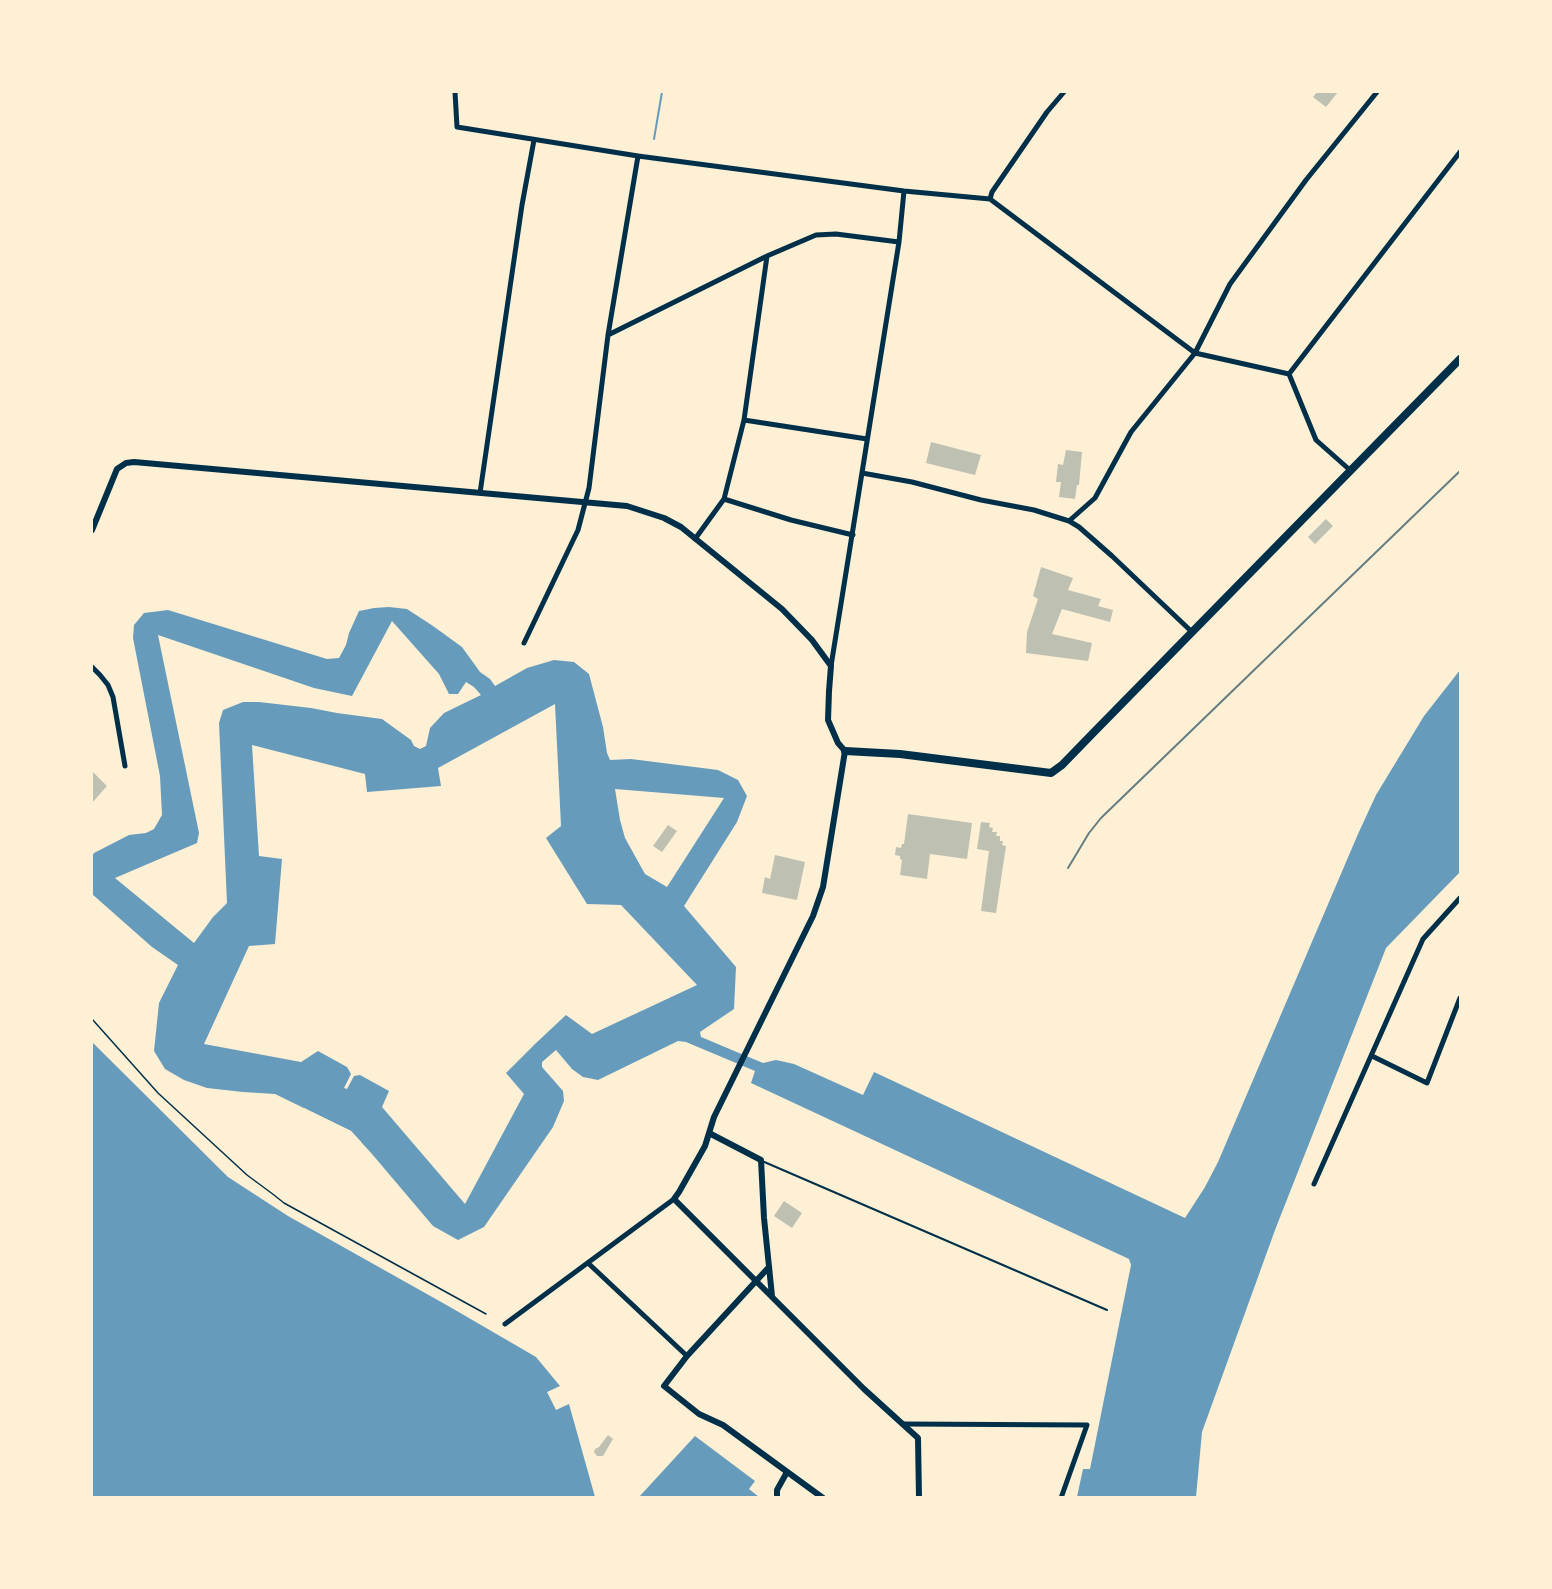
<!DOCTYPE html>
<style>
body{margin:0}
#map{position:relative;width:1552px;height:1589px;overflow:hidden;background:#fdf0d5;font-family:Merriweather,serif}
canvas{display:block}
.frame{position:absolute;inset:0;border:93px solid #fdf0d5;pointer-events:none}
</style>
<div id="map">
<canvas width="1552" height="1589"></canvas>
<div class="frame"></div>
</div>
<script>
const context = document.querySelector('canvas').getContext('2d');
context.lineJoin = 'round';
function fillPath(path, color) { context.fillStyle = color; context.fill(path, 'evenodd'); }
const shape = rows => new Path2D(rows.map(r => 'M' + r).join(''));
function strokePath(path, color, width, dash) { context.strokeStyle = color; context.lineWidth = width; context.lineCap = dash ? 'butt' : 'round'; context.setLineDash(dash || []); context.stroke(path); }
const water = shape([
 [389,607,407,609,433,626,462,647,480,672,490,679,495,686,527,668,554,660,574,662,589,674,603,727,607,753,610,760,631,759,718,770,738,780,747,796,737,822,684,906,736,967,734,1009,700,1032,701,1037,763,1063,776,1060,794,1064,863,1095,874,1072,1185,1218,1205,1187,1218,1162,1358,834,1376,795,1424,716,1460,670,1460,872,1386,948,1275,1230,1202,1432,1196,1497,1077,1497,1083,1469,1090,1469,1131,1265,1129,1259,751,1083,755,1071,686,1042,678,1041,598,1080,583,1077,572,1069,556,1050,542,1062,542,1067,563,1091,564,1101,553,1127,484,1227,458,1240,433,1226,372,1154,351,1131,275,1094,243,1092,207,1088,184,1080,165,1069,154,1051,159,1003,178,965,152,947,92,894,92,856,94,853,129,835,146,833,154,829,162,815,160,776,133,638,134,625,144,613,168,610,327,659,339,658,346,645,349,633,359,611,374,608],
 [392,621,439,674,449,694,458,694,466,682,474,687,481,695,444,713,430,728,426,746,420,749,414,746,411,740,382,719,337,713,311,708,259,702,243,702,223,710,219,723,227,903,213,917,194,943,115,878,197,843,199,833,158,635,314,688,352,696],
 [555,704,561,826,546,838,587,904,621,905,697,985,592,1034,566,1015,535,1044,506,1073,524,1094,465,1204,382,1107,389,1091,360,1075,354,1076,347,1089,344,1088,351,1074,347,1067,318,1051,301,1062,204,1044,249,946,275,944,282,859,259,856,252,745,365,774,367,792,441,786,438,768],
 [615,789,724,798,667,887,645,874,625,838,620,820],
 [92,1042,228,1177,288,1216,450,1307,536,1357,560,1386,547,1392,556,1410,569,1404,595,1497,92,1497],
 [695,1436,755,1481,749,1489,759,1497,639,1497]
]);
const pier = shape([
 [304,1108,351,1131,361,1142,359,1144,350,1134,303,1111]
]);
const stream = shape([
 [654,139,662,92]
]);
const building = shape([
 [1317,92,1338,92,1326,107,1313,97],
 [931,442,981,455,975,475,926,463],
 [1066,450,1082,452,1079,485,1077,485,1075,499,1059,497,1061,482,1056,482,1058,464,1063,465],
 [1326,519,1333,526,1315,544,1308,537],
 [1041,567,1073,578,1068,590,1101,599,1098,606,1113,610,1110,622,1062,609,1052,634,1092,643,1088,661,1026,653,1027,632,1038,599,1033,596],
 [92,771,107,786,92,803],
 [908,814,972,823,967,859,930,854,927,879,900,875,902,860,900,859,900,856,895,855,896,847,901,848,902,844,904,844],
 [981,822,990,823,989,827,993,828,992,832,997,832,996,836,1000,836,1000,841,1003,841,1002,845,1006,846,996,913,981,911,989,851,977,849],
 [668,825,677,831,662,852,653,846],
 [775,855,805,862,797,900,762,893,765,877,770,879],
 [784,1201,802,1213,792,1228,774,1216],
 [608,1435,613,1439,603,1456,597,1456,594,1452,595,1449,599,1447]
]);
const path = shape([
 [92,1019,158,1093,247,1175,274,1195,284,1203,486,1314]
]);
const service = shape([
 [762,1161,1107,1310]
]);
const minor = shape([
 [455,92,457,127,638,156,904,191,990,199,1195,353,1289,374],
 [990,199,992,192,1047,112,1064,92],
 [608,335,767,256,816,235,836,234,899,242],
 [744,420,867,439],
 [1351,471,1316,440,1289,374,1460,152],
 [862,473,912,482,981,500,1034,510,1069,521,1079,527,1112,556,1192,632],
 [480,493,522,205,534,140],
 [724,499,791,520,853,535],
 [1069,521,1095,498,1131,432,1195,353,1230,284,1306,180,1377,92],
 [695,539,724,499,744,420,767,256],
 [524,643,578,530,589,488,608,335,638,156],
 [831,666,899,242,904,191],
 [92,667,100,675,108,685,113,697,125,766],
 [1372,1056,1427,1083,1460,998],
 [1314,1184,1423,939,1460,898],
 [588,1263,687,1356],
 [505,1324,674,1199],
 [903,1424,1087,1425,1061,1498]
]);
const tertiary = shape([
 [92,530,117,469,126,463,134,462,627,506,664,518,681,527,782,609,812,640,831,666,829,691,828,720,838,743,845,751,823,887,813,916,714,1117,705,1146,679,1192,674,1199,864,1389,918,1438,919,1498],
 [709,1133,761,1160,764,1218,772,1296],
 [769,1267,687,1356,664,1386,699,1414,723,1425,823,1498],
 [777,1498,777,1490,787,1472]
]);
const secondary = shape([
 [845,751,900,754,1051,773,1062,765,1096,730,1460,359]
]);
const rail = shape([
 [1068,868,1089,833,1101,818,1460,471]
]);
fillPath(water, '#669bbc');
fillPath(pier, '#fdf0d5');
strokePath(stream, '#669bbc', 2);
fillPath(building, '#bec0b2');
strokePath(path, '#003049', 1.5);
strokePath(service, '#003049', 2);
strokePath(minor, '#003049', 5);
strokePath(tertiary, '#003049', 6);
strokePath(secondary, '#003049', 8);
strokePath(rail, '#657d81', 2);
</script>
